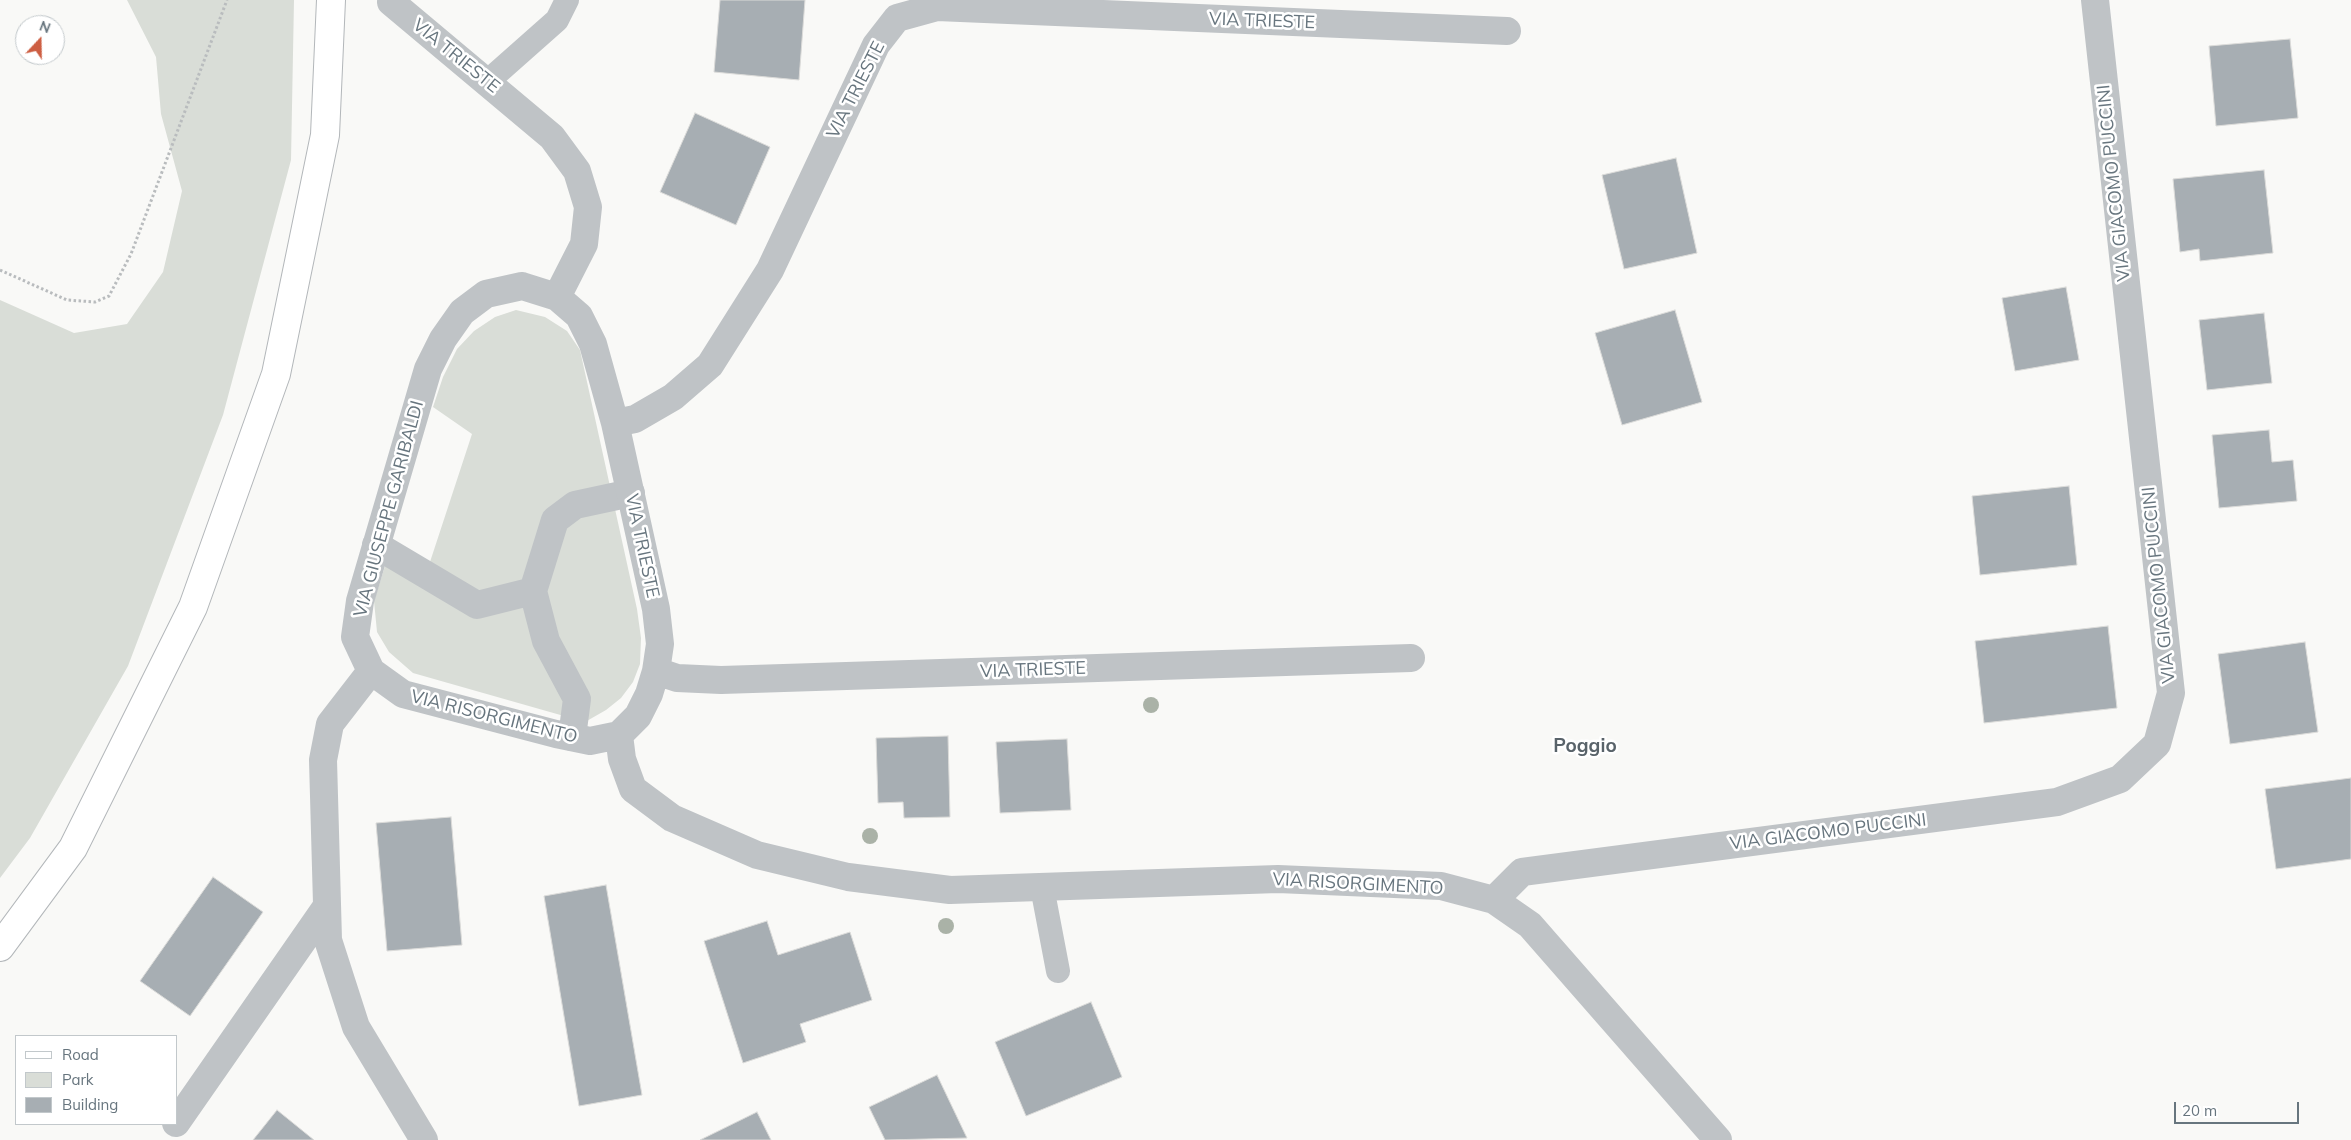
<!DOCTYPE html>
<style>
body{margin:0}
#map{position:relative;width:2351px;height:1140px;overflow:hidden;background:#f9f9f7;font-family:Mulish,sans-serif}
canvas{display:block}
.legend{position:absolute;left:15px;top:1035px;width:162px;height:90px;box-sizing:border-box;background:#fff;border:1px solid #c2c8cb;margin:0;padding:6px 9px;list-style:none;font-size:15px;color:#67757e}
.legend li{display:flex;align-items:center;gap:10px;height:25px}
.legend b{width:25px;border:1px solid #c2c8cb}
.north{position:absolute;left:15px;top:15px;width:50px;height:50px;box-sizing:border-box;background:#fff;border:1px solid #c2c8cb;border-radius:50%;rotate:21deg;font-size:14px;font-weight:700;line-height:20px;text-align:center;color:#67757e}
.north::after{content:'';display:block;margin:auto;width:18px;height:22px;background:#cd5e42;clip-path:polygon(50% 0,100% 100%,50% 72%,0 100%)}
.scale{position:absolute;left:2174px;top:1102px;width:125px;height:22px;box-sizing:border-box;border:2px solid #67757e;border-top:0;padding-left:6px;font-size:15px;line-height:18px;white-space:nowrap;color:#67757e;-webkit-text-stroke:4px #fff;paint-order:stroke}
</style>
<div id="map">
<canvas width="2351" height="1140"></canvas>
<ul class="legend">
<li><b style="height:6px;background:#fff"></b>Road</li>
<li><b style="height:14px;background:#d9ddd7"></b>Park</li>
<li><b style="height:14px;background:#a7aeb3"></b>Building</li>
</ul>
<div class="north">N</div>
<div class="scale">20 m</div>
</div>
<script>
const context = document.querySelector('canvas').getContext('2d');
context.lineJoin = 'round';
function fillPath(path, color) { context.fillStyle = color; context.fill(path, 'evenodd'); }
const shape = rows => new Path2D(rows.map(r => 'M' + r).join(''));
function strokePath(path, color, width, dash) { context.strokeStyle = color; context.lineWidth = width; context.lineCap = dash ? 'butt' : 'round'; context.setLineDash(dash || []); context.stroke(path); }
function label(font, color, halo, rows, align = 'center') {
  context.font = font + ' Mulish,sans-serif'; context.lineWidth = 5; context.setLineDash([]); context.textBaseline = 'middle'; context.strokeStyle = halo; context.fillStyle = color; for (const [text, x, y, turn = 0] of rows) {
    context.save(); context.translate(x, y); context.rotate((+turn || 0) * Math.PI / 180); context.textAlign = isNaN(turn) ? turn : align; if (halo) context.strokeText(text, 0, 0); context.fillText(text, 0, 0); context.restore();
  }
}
const green = shape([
 [127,0,294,0,291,160,223,415,128,666,30,838,0,878,0,300,74,333,127,324,163,272,182,191,161,114,156,57],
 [516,310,545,317,567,331,580,350,637,609,641,638,640,664,633,682,621,698,606,710,585,722,413,673,389,652,377,632,374,601,392,544,429,565,472,434,433,407,443,377,457,349,474,331,495,317]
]);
const building = shape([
 [720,0,805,0,799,80,714,72,720,0],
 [2290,39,2298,118,2216,126,2209,46,2290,39],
 [695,113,770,147,736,225,660,192,695,113],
 [1676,158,1697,253,1624,269,1602,175,1676,158],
 [2264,170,2273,253,2200,261,2199,249,2180,252,2173,179,2264,170],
 [2066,287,2079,360,2015,371,2002,298,2066,287],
 [1675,310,1702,402,1622,425,1595,333,1675,310],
 [2264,313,2272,383,2207,390,2199,320,2264,313],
 [2269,430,2272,462,2293,460,2297,501,2219,508,2212,435,2269,430],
 [2069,486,2077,565,1980,575,1972,496,2069,486],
 [2108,626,2117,708,1984,723,1975,641,2108,626],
 [2305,642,2318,732,2230,744,2218,654,2305,642],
 [948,736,950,817,904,818,903,802,878,803,876,738,948,736],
 [1067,739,1071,810,1000,813,996,742,1067,739],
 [2351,778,2351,859,2276,869,2265,789,2351,778],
 [451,817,462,945,387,951,376,823,451,817],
 [213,877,263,912,190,1016,140,981,213,877],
 [606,885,642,1095,579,1106,544,896,606,885],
 [767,921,778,955,850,932,872,1000,800,1024,806,1042,743,1063,704,941,767,921],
 [1091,1002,1122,1077,1026,1116,995,1042,1091,1002],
 [937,1075,967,1138,885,1140,869,1107,937,1075],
 [277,1110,314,1140,253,1140,277,1110],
 [757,1112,771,1140,700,1140,757,1112]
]);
const path = shape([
 [0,270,67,300,95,302,109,296,131,254,227,0]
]);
const service = shape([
 [487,82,557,20,567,0],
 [1042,887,1058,971]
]);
const pedestrian = shape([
 [376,545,477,605,533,591],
 [572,737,577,699,546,641,533,591,555,520,575,505,631,493]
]);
const minor = shape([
 [391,2,552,137,577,171,588,207,584,244,557,297],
 [522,286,557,297,579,316,593,344,615,423,656,609,660,644,656,671,649,694,638,716,619,735,590,741,556,734,403,694,371,671,355,637,360,601,428,369,443,339,462,312,486,294,522,286],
 [615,423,635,419,673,397,710,365,770,270,876,45,897,18,937,7,1507,31],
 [371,671,330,724,323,760,328,940,356,1027,424,1140],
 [656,671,677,678,721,680,1411,658],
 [619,735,622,759,633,789,672,818,757,855,848,877,950,890,1278,879,1441,886,1494,900,1530,925,1718,1140],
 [1494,900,1522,872,2057,802,2120,779,2157,744,2171,693,2095,0],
 [176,1123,327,906]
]);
const primary = shape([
 [0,947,73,848,193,607,276,374,325,135,331,0]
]);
const trees = [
 [1151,705],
 [870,836],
 [946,926]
];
const streetNames = [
 ["VIA TRIESTE",1262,21,2],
 ["VIA TRIESTE",456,56,39],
 ["VIA TRIESTE",856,90,-63],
 ["VIA GIACOMO PUCCINI",2114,183,-96],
 ["VIA GIUSEPPE GARIBALDI",389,509,-75],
 ["VIA TRIESTE",642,546,78],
 ["VIA GIACOMO PUCCINI",2159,585,-96],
 ["VIA TRIESTE",1033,670,-2],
 ["VIA RISORGIMENTO",494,717,14],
 ["VIA GIACOMO PUCCINI",1828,832,-7],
 ["VIA RISORGIMENTO",1358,884,3]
];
const neighbourhoodNames = [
 ["Poggio",1585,746]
];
fillPath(green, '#d9ddd7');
fillPath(building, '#a7aeb3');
strokePath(building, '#dbdbd9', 1);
strokePath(primary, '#b3b7ba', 30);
strokePath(path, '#b9bcbe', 3, [2.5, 2.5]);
strokePath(service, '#bfc3c6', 24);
strokePath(pedestrian, '#bfc3c6', 28);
strokePath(minor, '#bfc3c6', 28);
strokePath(primary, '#fff', 28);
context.fillStyle = '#aab2a7';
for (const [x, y] of trees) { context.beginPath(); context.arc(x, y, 8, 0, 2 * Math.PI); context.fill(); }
label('18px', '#67757e', '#fff', streetNames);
label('bold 19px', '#59636a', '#fff', neighbourhoodNames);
</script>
